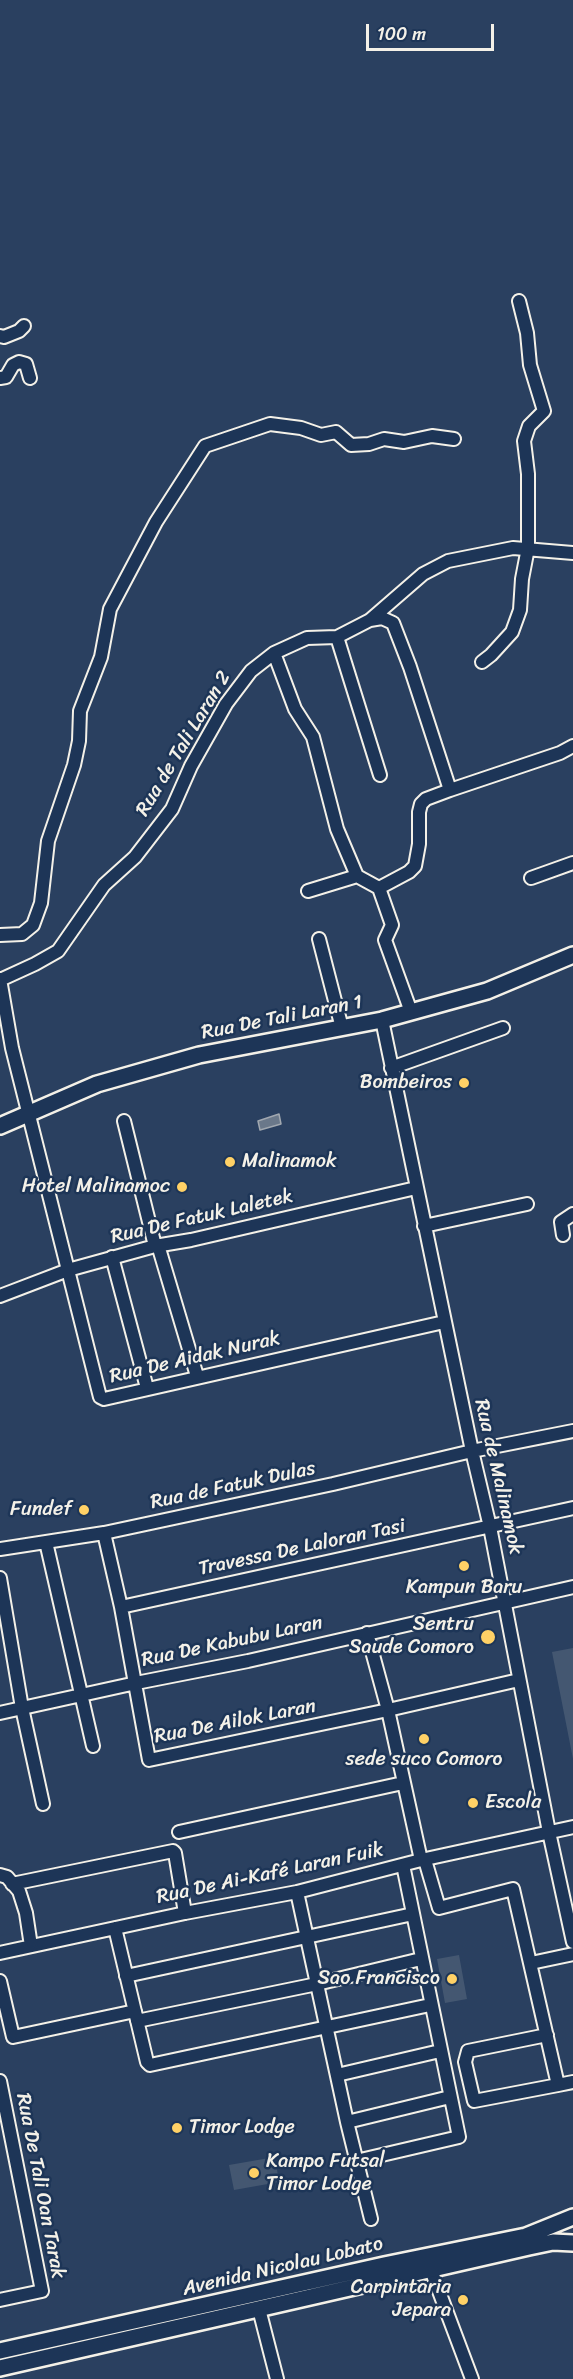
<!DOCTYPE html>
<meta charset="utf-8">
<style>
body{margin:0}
#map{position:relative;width:573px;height:2379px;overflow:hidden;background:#2a4060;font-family:Sriracha,sans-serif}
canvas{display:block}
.scale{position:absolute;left:366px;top:24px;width:128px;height:27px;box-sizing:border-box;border:3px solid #f4f1e8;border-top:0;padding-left:8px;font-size:18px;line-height:21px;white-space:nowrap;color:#f4f1e8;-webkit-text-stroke:4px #1d3557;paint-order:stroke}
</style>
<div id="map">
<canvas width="573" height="2379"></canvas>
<div class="scale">100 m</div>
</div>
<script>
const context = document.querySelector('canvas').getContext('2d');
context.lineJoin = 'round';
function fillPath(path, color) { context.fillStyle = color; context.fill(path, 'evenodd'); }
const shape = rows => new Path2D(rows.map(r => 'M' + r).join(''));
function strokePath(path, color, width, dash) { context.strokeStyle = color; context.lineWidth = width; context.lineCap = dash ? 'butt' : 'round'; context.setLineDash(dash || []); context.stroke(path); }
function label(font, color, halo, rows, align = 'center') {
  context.font = font + ' Sriracha,sans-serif'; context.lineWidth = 5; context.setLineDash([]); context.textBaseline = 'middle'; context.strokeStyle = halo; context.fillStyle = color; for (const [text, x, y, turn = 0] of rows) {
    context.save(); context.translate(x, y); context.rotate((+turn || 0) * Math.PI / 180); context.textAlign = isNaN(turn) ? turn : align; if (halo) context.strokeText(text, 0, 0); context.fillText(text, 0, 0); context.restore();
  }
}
const green = shape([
 [573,1648,573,1759,552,1652],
 [459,1955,467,1999,445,2003,437,1959],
 [275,2157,279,2182,234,2190,229,2165]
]);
const water = shape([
 [279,1114,281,1124,260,1130,258,1121,279,1114]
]);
const minor = shape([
 [0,336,4,337,19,331,24,326],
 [0,378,6,377,13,365,19,362,26,364,30,378],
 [370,620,382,618,393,623,410,667,450,790],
 [337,637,380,775],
 [274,653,295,709,313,737,337,829,357,876,379,888],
 [482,662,491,655,512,632,520,610,522,579,528,548,528,474,524,441,529,426,544,411,530,365,527,333,519,301],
 [531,878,573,863],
 [308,891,357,876],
 [0,935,22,934,33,925,41,903,48,841,74,765,79,741,80,711,101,657,110,609,156,522,205,446,270,424,301,428,321,435,336,432,351,445,369,444,384,439,404,442,432,436,454,439],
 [319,939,342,1028],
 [0,979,12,1048,100,1397,104,1399,444,1322],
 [0,980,35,964,58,951,104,885,135,857,172,809,191,766,226,704,251,671,274,653,307,638,337,637,370,620,423,574,448,561,513,548,573,553],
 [411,1012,385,940,392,925,379,888,409,872,415,866,419,844,419,812,421,804,426,799,450,790,560,753,573,746],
 [382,1020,472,1451,490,1527,549,1832,573,1942],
 [391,1068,503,1028],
 [124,1121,155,1246],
 [424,1226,527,1204],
 [563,1235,561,1222,573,1214],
 [158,1245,197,1376],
 [112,1257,147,1388],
 [0,1296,68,1270,155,1246,191,1240,416,1188],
 [104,1533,121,1607,149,1760,388,1710,519,1680],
 [46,1542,93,1746],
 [0,1549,104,1533,333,1484,472,1451,573,1431],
 [0,1578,22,1708,43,1804],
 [121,1607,573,1508],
 [367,1633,388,1710,421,1860],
 [0,1713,136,1683,248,1661,573,1587],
 [179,1832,403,1783],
 [425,1860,439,1908,513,1889,558,2085,573,2082],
 [0,1875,7,1877,19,1891,26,1913,31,1946],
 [12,1884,173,1851,175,1853,185,1913],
 [297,1892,347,2122,371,2219],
 [115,1928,147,2062,150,2065,430,2005],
 [0,1953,185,1913,297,1892,421,1860,573,1827],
 [531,1963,573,1954],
 [126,1976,413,1914],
 [0,1981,13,2037,135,2011],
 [137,2021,317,1984,421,1959],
 [547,2035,468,2051,465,2062,474,2101,558,2085],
 [337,2075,440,2051],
 [0,2081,42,2291,0,2300],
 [347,2122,450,2097],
 [356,2161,459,2137,403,1865],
 [431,2270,472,2379],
 [259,2309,277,2379]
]);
const major = shape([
 [0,1126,97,1084,199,1055,382,1020,487,991,573,955],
 [0,2351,384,2265,526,2236,573,2217],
 [0,2368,529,2247,553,2242,573,2243]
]);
const markers = [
 [464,1083,6,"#ffd166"],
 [230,1162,6,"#ffd166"],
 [182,1187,6,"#ffd166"],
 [84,1510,6,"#ffd166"],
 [464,1566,6,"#ffd166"],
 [488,1637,8,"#ffd166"],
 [424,1739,6,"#ffd166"],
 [473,1803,6,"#ffd166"],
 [452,1979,6,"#ffd166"],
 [177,2128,6,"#ffd166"],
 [254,2173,6,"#ffd166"],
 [463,2300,6,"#ffd166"]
];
const streetNames = [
 ["Rua de Tali Laran 2",184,744,-59],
 ["Rua De Tali Laran 1",282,1018,-11],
 ["Rua De Fatuk Laletek",202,1217,-13],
 ["Rua De Aidak Nurak",195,1358,-13],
 ["Rua de Malinamok",498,1477,77],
 ["Rua de Fatuk Dulas",233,1486,-12],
 ["Travessa De Laloran Tasi",302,1548,-12],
 ["Rua De Kabubu Laran",232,1642,-12],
 ["Rua De Ailok Laran",235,1722,-11],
 ["Rua De Ai-Kafé Laran Fuik",270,1874,-12],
 ["Rua De Tali Oan Tarak",40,2186,79],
 ["Avenida Nicolau Lobato",283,2267,-13]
];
const poiNames = [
 ["Bombeiros",452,1083],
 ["Malinamok",242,1162,"left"],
 ["Hotel Malinamoc",170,1187],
 ["Fundef",72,1510],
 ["Kampun Baru",464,1588,"center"],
 ["Sentru",474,1625],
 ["Saude Comoro",474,1648],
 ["sede suco Comoro",424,1760,"center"],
 ["Escola",485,1803,"left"],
 ["Sao Francisco",440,1979],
 ["Timor Lodge",189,2128,"left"],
 ["Kampo Futsal",266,2162,"left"],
 ["Timor Lodge",266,2185,"left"],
 ["Carpintaria",451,2288],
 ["Jepara",451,2311]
];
fillPath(green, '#445771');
fillPath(water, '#6a788a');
strokePath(water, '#a1a8b0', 1.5);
strokePath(minor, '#f4f1e8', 16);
strokePath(major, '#f4f1e8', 20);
strokePath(minor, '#1d3557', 12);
strokePath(major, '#1d3557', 15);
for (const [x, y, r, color] of markers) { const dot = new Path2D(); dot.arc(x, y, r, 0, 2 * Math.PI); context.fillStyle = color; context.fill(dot); strokePath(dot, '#1d3557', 2); }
label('20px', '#f4f1e8', '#1d3557', streetNames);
label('20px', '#f4f1e8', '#1d3557', poiNames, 'right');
</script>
